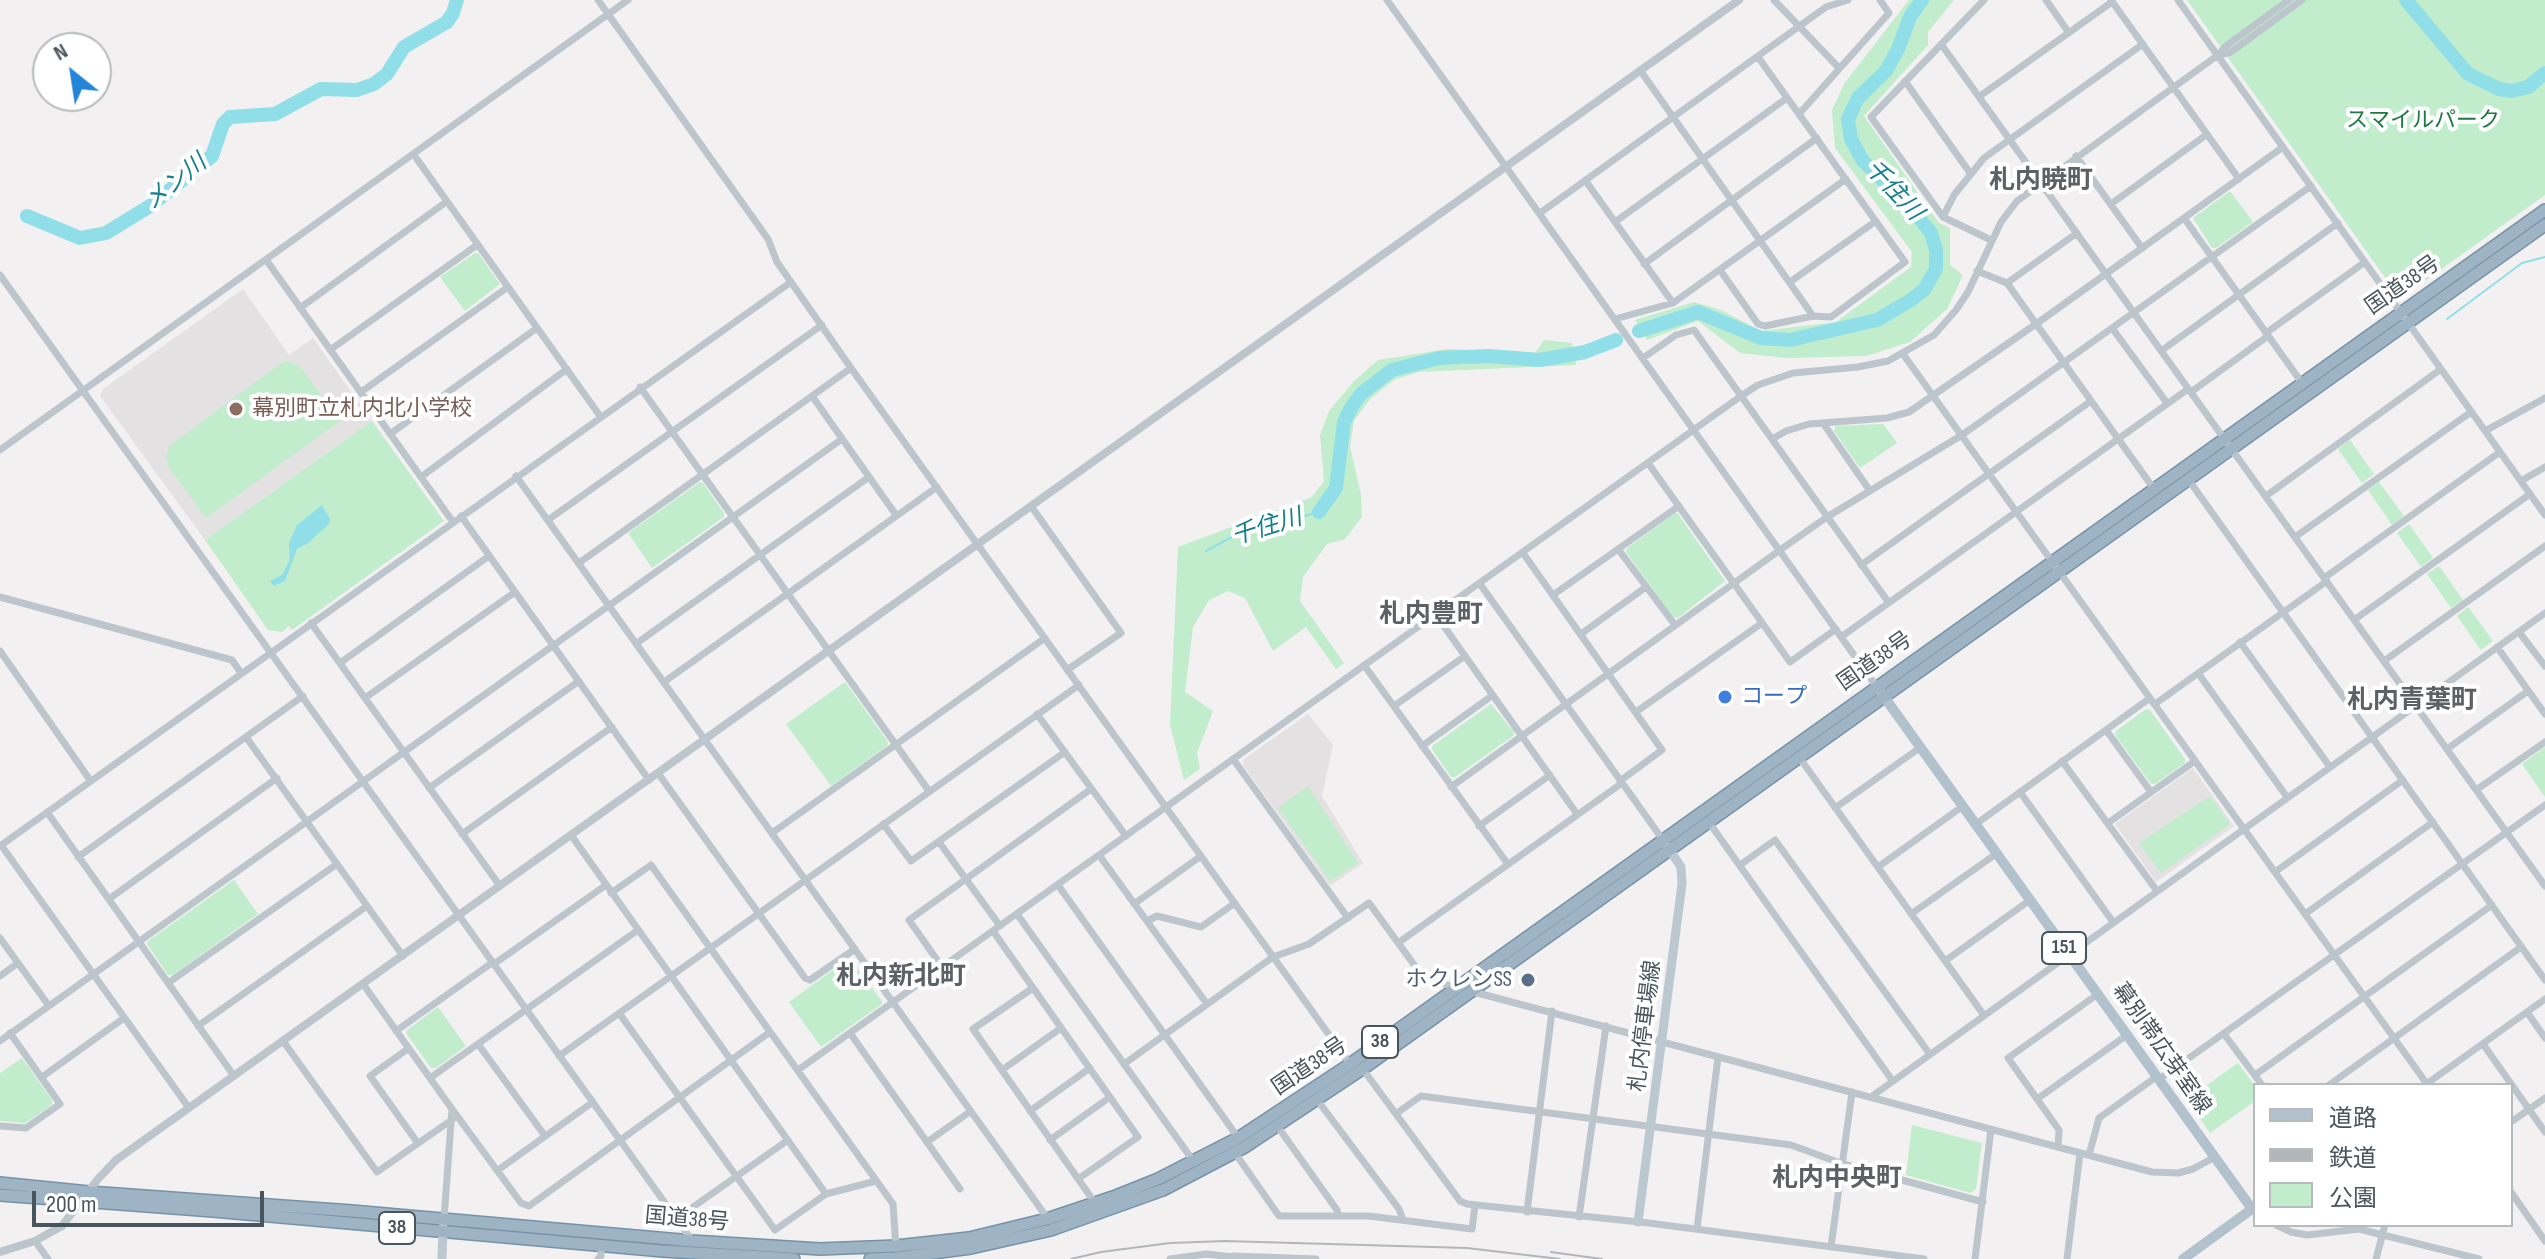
<!DOCTYPE html>
<meta charset="utf-8">
<style>
body{margin:0}
#map{position:relative;width:2545px;height:1259px;overflow:hidden;background:#f2f0f0;font-family:"Sofia Sans Condensed","Noto Sans JP",sans-serif}
canvas{display:block}
.legend{position:absolute;left:2253px;top:1083px;width:260px;height:144px;box-sizing:border-box;background:#fff;border:2px solid #b6bbbe;margin:0;padding:10px 14px;list-style:none;font-size:24px;color:#48555c}
.legend li{display:flex;align-items:center;gap:16px;height:40px}
.legend b{width:40px;border:2px solid #b6bbbe}
.north{position:absolute;left:32px;top:32px;width:80px;height:80px;box-sizing:border-box;background:#fff;border:2px solid #b6bbbe;border-radius:50%;rotate:330deg;font-size:22px;font-weight:700;line-height:32px;text-align:center;color:#48555c}
.north::after{content:'';display:block;margin:auto;width:28px;height:36px;background:#2385d8;clip-path:polygon(50% 0,100% 100%,50% 72%,0 100%)}
.scale{position:absolute;left:32px;top:1191px;width:232px;height:36px;box-sizing:border-box;border:4px solid #48555c;border-top:0;padding-left:10px;font-size:24px;line-height:28px;white-space:nowrap;color:#48555c;-webkit-text-stroke:6px #fff;paint-order:stroke}
</style>
<div id="map">
<canvas width="2545" height="1259"></canvas>
<ul class="legend">
<li><b style="height:10px;background:#b1c2cd"></b>道路</li>
<li><b style="height:10px;background:#b2b6b9"></b>鉄道</li>
<li><b style="height:22px;background:#c1edcd"></b>公園</li>
</ul>
<div class="north">N</div>
<div class="scale">200 m</div>
</div>
<script>
const context = document.querySelector('canvas').getContext('2d');
context.lineJoin = 'round';
function fillPath(path, color) { context.fillStyle = color; context.fill(path, 'evenodd'); }
const shape = rows => new Path2D(rows.map(r => 'M' + r).join(''));
function strokePath(path, color, width, dash) { context.strokeStyle = color; context.lineWidth = width; context.lineCap = dash ? 'butt' : 'round'; context.setLineDash(dash || []); context.stroke(path); }
function label(font, color, halo, rows, align = 'center') {
  context.font = font + ' "Sofia Sans Condensed","Noto Sans JP",sans-serif'; context.lineWidth = 8; context.setLineDash([]); context.textBaseline = 'middle'; context.strokeStyle = halo; context.fillStyle = color; for (const [text, x, y, turn = 0] of rows) {
    context.save(); context.translate(x, y); context.rotate((+turn || 0) * Math.PI / 180); context.textAlign = isNaN(turn) ? turn : align; if (halo) context.strokeText(text, 0, 0); context.fillText(text, 0, 0); context.restore();
  }
}
const education = shape([
 [243,289,289,355,313,338,372,421,205,540,100,396,103,389],
 [1308,714,1333,745,1322,796,1363,863,1330,886,1243,765,1244,759],
 [2193,768,2234,826,2156,882,2115,824]
]);
const green = shape([
 [1909,0,1954,0,1928,32,1928,45,1864,116,1939,223,1950,228,1950,265,1963,275,1947,309,1910,342,1866,356,1788,358,1740,353,1698,321,1647,340,1635,320,1694,302,1721,310,1761,331,1836,322,1911,267,1912,252,1835,148,1832,110,1844,84],
 [2187,0,2545,0,2545,195,2412,290,2394,290],
 [2230,191,2253,222,2216,248,2212,248,2193,218],
 [475,253,478,253,500,284,465,311,440,277],
 [1544,340,1572,343,1576,365,1418,372,1394,380,1370,399,1354,421,1350,447,1361,495,1362,517,1345,539,1327,544,1303,577,1300,601,1344,663,1336,669,1306,627,1273,651,1245,598,1228,591,1209,600,1193,627,1185,692,1213,711,1197,753,1200,769,1184,780,1170,725,1178,547,1312,497,1324,481,1320,435,1329,411,1354,381,1378,360,1448,349,1535,353],
 [284,361,299,365,340,421,206,518,170,469,166,458,169,446],
 [372,421,444,521,292,630,289,626,282,632,268,630,205,540],
 [1883,424,1897,443,1860,468,1834,431,1836,426],
 [2350,440,2374,474,2362,483,2338,449],
 [700,482,703,483,724,513,724,517,652,568,628,533],
 [2379,482,2404,516,2392,525,2368,490],
 [1675,513,1678,514,1725,581,1678,618,1673,617,1626,552,1627,548],
 [2409,524,2433,558,2421,567,2397,533],
 [2439,566,2463,600,2451,608,2427,574],
 [2468,607,2493,641,2481,650,2457,616],
 [845,682,888,742,887,746,831,786,786,724],
 [1491,704,1514,732,1513,736,1455,777,1451,777,1432,749,1432,746],
 [2146,709,2150,710,2185,759,2185,763,2155,784,2151,784,2115,735,2116,731],
 [2545,747,2545,797,2522,764],
 [1308,786,1358,863,1330,881,1278,808],
 [2210,796,2230,824,2161,873,2139,843],
 [234,880,258,914,173,975,168,975,147,944,148,941],
 [849,958,882,1001,882,1004,821,1047,789,1002],
 [438,1007,466,1046,436,1068,431,1068,406,1033,407,1030],
 [22,1058,52,1100,52,1105,25,1123,0,1121,0,1073],
 [2238,1063,2255,1086,2255,1101,2210,1133,2186,1100],
 [1912,1125,1982,1143,1976,1189,1970,1193,1906,1175]
]);
const water = shape([
 [322,505,330,519,329,524,308,543,297,549,285,581,274,586,270,581,282,575,290,560,289,543,297,525]
]);
const stream = shape([
 [2447,319,2522,263,2545,257],
 [1206,551,1239,533,1319,512]
]);
const river = shape([
 [2406,0,2468,74,2499,89,2512,91,2528,87,2545,73],
 [27,216,80,238,106,233,150,206,212,156,223,124,230,117,275,114,321,89,357,90,374,84,387,74,404,47,447,22,453,13,457,0],
 [1639,331,1698,312,1761,338,1790,340,1877,320,1911,300,1924,290,1936,269,1936,250,1931,233,1909,205,1863,161,1851,139,1848,119,1858,98,1886,71,1898,49,1910,17,1922,0],
 [1319,512,1336,488,1344,422,1352,406,1362,393,1392,370,1439,358,1489,356,1540,360,1585,352,1616,340]
]);
const minor = shape([
 [598,0,768,239,777,262,851,368,1350,1064],
 [1387,0,1876,686],
 [1774,0,1839,68],
 [1984,0,1871,117,1943,217,1991,240],
 [2046,0,2069,33],
 [2111,0,2239,179],
 [2178,0,2545,515],
 [1941,44,2545,886],
 [2220,55,2231,52,2302,0],
 [1640,70,1813,316],
 [1905,81,1970,173],
 [1980,96,2112,2],
 [1799,114,1889,13,1880,0],
 [414,155,600,416],
 [2076,156,2142,248],
 [1585,180,1673,303],
 [2111,204,2206,135],
 [1540,213,1826,7,1848,0],
 [1943,217,1954,195,1984,158,2143,44],
 [2184,218,2302,383],
 [1615,222,1787,98],
 [267,261,453,522],
 [1644,264,1817,138],
 [1720,270,1758,324,1765,326,1813,316,1831,317,1905,262,1758,57],
 [1977,271,2007,283,2154,489],
 [0,275,693,1242],
 [1790,282,1876,221],
 [2007,283,2077,233],
 [300,308,446,202],
 [1615,319,1673,303,1846,179],
 [2112,328,2167,403],
 [2266,333,2365,262],
 [330,350,477,245],
 [2161,351,2338,223],
 [1903,354,2427,1084],
 [1643,358,1676,335,1694,330,1889,603],
 [640,387,929,791],
 [361,392,508,287],
 [2191,392,2268,336],
 [812,396,896,515],
 [1823,423,1870,491],
 [2485,431,2545,398],
 [390,434,537,328],
 [1772,439,1786,431,1809,424,1887,418,1909,412,2036,324,2283,147],
 [0,450,628,0],
 [1648,463,1790,662,1836,629],
 [516,476,1048,1219],
 [421,477,567,369],
 [2188,479,2545,980],
 [2521,481,2545,467],
 [2266,496,2441,369],
 [1031,506,1121,633,1067,670],
 [461,516,649,780],
 [548,520,822,325],
 [2295,537,2471,412],
 [1618,549,1675,625],
 [1523,553,1662,750,1620,781],
 [579,563,851,368],
 [1861,565,2091,401],
 [2324,578,2500,452],
 [1480,584,1663,840],
 [1553,595,1679,506],
 [0,597,232,660,241,673],
 [1436,615,1577,814],
 [2354,620,2530,494],
 [311,623,500,886],
 [2519,632,2545,666],
 [1581,634,1646,587],
 [1841,637,2188,389],
 [2240,642,2330,767],
 [637,643,869,477],
 [2497,647,2545,714],
 [0,651,90,780],
 [2384,661,2545,546],
 [340,663,489,556],
 [1364,665,1507,863],
 [2198,673,2287,797],
 [664,682,937,487],
 [365,698,515,592],
 [2155,704,2327,581],
 [1394,706,1465,656],
 [1636,712,1762,623],
 [1037,714,1126,836],
 [2106,730,2151,792],
 [246,737,403,956],
 [1422,746,1493,695],
 [2447,749,2528,691],
 [1799,757,1983,1014],
 [1233,759,1348,918],
 [2062,761,2157,891],
 [658,773,805,978,810,980,855,949],
 [1451,787,1780,550,1827,517,1962,435,2311,186],
 [429,788,579,681],
 [2476,790,2545,742],
 [2020,792,2113,922],
 [1835,808,1921,747],
 [47,812,234,1076],
 [1708,821,1892,1080],
 [2108,823,2195,761],
 [883,824,911,861,1065,752],
 [1976,824,2150,698],
 [1479,826,1550,775],
 [772,833,1045,638],
 [462,834,612,727],
 [571,835,826,1194],
 [939,842,1000,926],
 [1,845,189,1108],
 [0,846,791,282],
 [1099,855,1207,1004],
 [78,857,303,696],
 [1740,865,1775,840,1929,1053],
 [1878,867,1963,806],
 [2275,872,2403,780],
 [1058,885,1239,1139],
 [611,893,651,865,893,1204,896,1248],
 [109,899,277,778],
 [1134,904,1201,856],
 [1017,914,1194,1162],
 [1911,914,1996,854],
 [2305,914,2433,822],
 [1147,921,1157,916,1201,927,1235,903],
 [993,931,1138,1137,1078,1179],
 [0,938,49,1006],
 [1398,943,1622,783],
 [1945,961,2030,900],
 [494,964,606,885],
 [942,967,909,920,1091,789],
 [0,976,18,963],
 [168,983,337,864],
 [363,984,452,1109,444,1219],
 [1033,988,973,1029,1095,1203],
 [1470,991,2152,1172,2178,1173,2193,1169,2213,1158],
 [2527,1012,2545,1038],
 [619,1013,775,1230,826,1194,876,1181],
 [198,1026,367,906],
 [396,1031,493,962],
 [850,1033,960,1189],
 [2224,1034,2262,1085],
 [0,1041,842,439],
 [283,1041,377,1172,453,1119],
 [478,1044,545,1136],
 [2483,1044,2545,1132],
 [409,1048,370,1076,417,1142],
 [559,1056,1079,685],
 [1124,1064,1273,957,1309,944,1369,903,1423,977,1457,988],
 [1362,1068,1460,1201,1467,1204,1649,1223,1924,1259],
 [798,1070,1741,396,1758,385,1793,373,1858,367,1888,361,1934,335,1956,310,1968,292,2001,222,2017,201,2218,55,2226,46,2289,0],
 [1002,1070,1061,1028],
 [2255,1075,2492,905],
 [42,1077,124,1018],
 [430,1078,638,930],
 [2158,1080,2545,805],
 [2329,1085,2521,947],
 [2425,1085,2545,999],
 [1871,1097,2545,613],
 [2037,1099,2127,1035],
 [1318,1101,1399,1209,1403,1220],
 [452,1109,521,1203,529,1206,770,1032],
 [1030,1111,1090,1068],
 [1397,1113,1421,1096,1791,1145,1843,1164,1983,1202],
 [2511,1122,2545,1098],
 [0,1126,26,1128,60,1104,10,1033],
 [1278,1127,1337,1210,1338,1216],
 [1050,1140,1110,1097],
 [927,1142,971,1111],
 [2058,1147,2059,1130,2008,1058,2098,994],
 [1235,1153,1279,1216,1369,1216,1472,1229,1475,1206],
 [2089,1155,2099,1118,2156,1077],
 [498,1170,593,1102],
 [2511,1192,2545,1241],
 [1527,1212,1552,1011],
 [1579,1217,1606,1026],
 [676,1219,788,1140],
 [2276,1225,2291,1232,2307,1235,2359,1229,2479,1259],
 [1697,1229,1718,1057],
 [35,1241,48,1259],
 [1831,1247,1852,1092],
 [1233,1256,1316,1259],
 [598,1259,601,1256,601,1244],
 [1170,1259,1206,1254,1233,1257],
 [1975,1259,1991,1129],
 [2067,1259,2080,1153],
 [2376,1259,2385,1225]
]);
const tertiary = shape([
 [0,1252,35,1241,62,1226,98,1179,116,1160,1739,0]
]);
const secondary = shape([
 [1638,1222,1682,884,1681,867,1667,846],
 [442,1259,443,1227]
]);
const primary = shape([
 [1880,691,2252,1209,2183,1259]
]);
const trunk = shape([
 [0,1183,89,1192,352,1211,692,1241,820,1249,896,1246,969,1238,1047,1219,1113,1197,1158,1179,1238,1138,1350,1064,2545,210],
 [0,1195,213,1211,663,1251,794,1259],
 [870,1259,896,1258,971,1248,1051,1230,1163,1190,1245,1147,1364,1068,2545,225]
]);
const rail = shape([
 [1551,1252,1602,1259],
 [1071,1259,1101,1252,1170,1243,1225,1241,1467,1248,1560,1259]
]);
const markers = [
 [236,409,8,"#8d6e63"],
 [1725,697,8,"#3f7fe0"],
 [1528,980,8,"#5c6f8a"]
];
const shields = [
 [2064,948,44],
 [1380,1042,36],
 [397,1228,36]
];
const shieldNames = [
 ["151",2064,948],
 ["38",1380,1042],
 ["38",397,1228]
];
const parkNames = [
 ["スマイルパーク",2423,121]
];
const streetNames = [
 ["国道38号",2403,286,-35],
 ["国道38号",1875,662,-35],
 ["札内停車場線",1646,1026,-83],
 ["幕別帯広芽室線",2161,1049,55],
 ["国道38号",1310,1067,-34],
 ["国道38号",687,1220,5]
];
const educationNames = [
 ["幕別町立札内北小学校",252,409]
];
const shopNames = [
 ["コープ",1741,697]
];
const serviceNames = [
 ["ホクレンSS",1512,980]
];
const waterNames = [
 ["メン川",176,183,-39],
 ["千住川",1893,191,47],
 ["千住川",1267,528,-17]
];
const quarterNames = [
 ["札内暁町",2041,181],
 ["札内豊町",1431,615],
 ["札内青葉町",2412,701],
 ["札内新北町",901,977],
 ["札内中央町",1837,1179]
];
fillPath(education, '#e3e1e1');
fillPath(green, '#c1edcd');
fillPath(water, '#90dee7');
strokePath(stream, '#90dee7', 2);
strokePath(river, '#90dee7', 14);
strokePath(trunk, '#7592a7', 14);
strokePath(minor, '#bcc5cb', 7);
strokePath(tertiary, '#bcc5cb', 8);
strokePath(secondary, '#bcc8d0', 9);
strokePath(primary, '#b1c2cd', 10);
strokePath(trunk, '#9eb4c4', 11);
strokePath(rail, '#b2b6b9', 2);
for (const [x, y, r, color] of markers) { const dot = new Path2D(); dot.arc(x, y, r, 0, 2 * Math.PI); context.fillStyle = color; context.fill(dot); strokePath(dot, '#fff', 3); }
for (const [x, y, w] of shields) { const box = new Path2D(); box.roundRect(x - w / 2, y - 16, w, 32, 6); context.fillStyle = '#fff'; context.fill(box); strokePath(box, '#48555c', 2); }
label('bold 20px', '#48555c', null, shieldNames);
label('22px', '#1d7a42', '#fff', parkNames);
label('22px', '#48555c', '#fff', streetNames);
label('22px', '#785e54', '#fff', educationNames, 'left');
label('22px', '#366cbe', '#fff', shopNames, 'left');
label('22px', '#4e5e75', '#fff', serviceNames, 'right');
label('italic 24px', '#14808d', '#fff', waterNames);
label('bold 26px', '#5c6164', '#fff', quarterNames);
</script>
